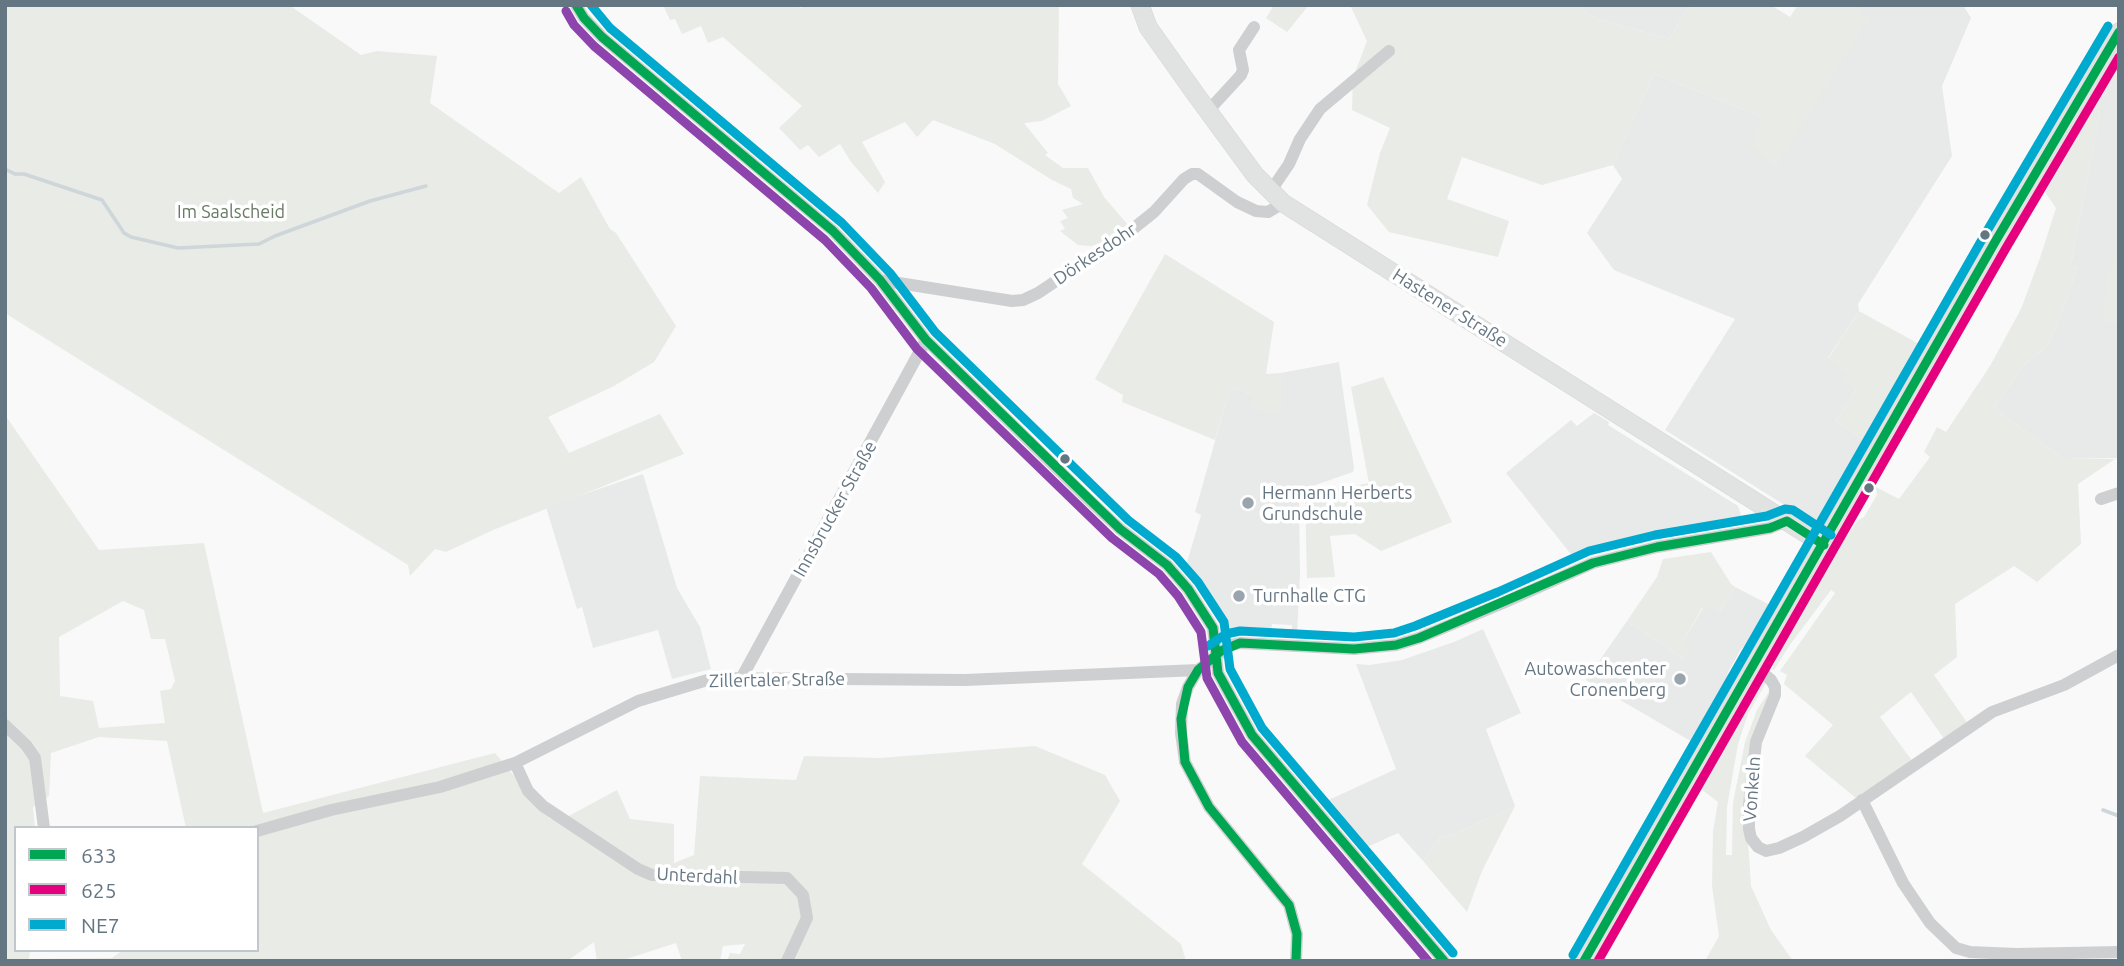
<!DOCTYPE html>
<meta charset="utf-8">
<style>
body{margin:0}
#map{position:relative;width:2124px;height:966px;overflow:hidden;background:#f9f9f9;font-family:Ubuntu,sans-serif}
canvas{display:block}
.frame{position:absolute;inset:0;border:7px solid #657683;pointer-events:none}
.legend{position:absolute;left:14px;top:826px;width:245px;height:126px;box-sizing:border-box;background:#fff;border:2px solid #c1c8cd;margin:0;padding:9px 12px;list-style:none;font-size:21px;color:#657683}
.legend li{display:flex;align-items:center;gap:14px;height:35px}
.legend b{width:35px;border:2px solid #c1c8cd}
</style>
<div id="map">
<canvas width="2124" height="966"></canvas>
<div class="frame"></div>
<ul class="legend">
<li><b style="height:9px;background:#00a651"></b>633</li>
<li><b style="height:9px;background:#e5007d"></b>625</li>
<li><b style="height:9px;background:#00a9ce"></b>NE7</li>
</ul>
</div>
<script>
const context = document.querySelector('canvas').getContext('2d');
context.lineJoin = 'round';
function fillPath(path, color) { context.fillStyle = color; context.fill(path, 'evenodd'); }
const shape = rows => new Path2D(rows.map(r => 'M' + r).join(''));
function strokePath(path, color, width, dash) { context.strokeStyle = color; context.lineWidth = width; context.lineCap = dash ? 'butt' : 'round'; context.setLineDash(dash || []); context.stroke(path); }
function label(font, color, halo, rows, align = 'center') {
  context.font = font + ' Ubuntu,sans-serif'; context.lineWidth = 7; context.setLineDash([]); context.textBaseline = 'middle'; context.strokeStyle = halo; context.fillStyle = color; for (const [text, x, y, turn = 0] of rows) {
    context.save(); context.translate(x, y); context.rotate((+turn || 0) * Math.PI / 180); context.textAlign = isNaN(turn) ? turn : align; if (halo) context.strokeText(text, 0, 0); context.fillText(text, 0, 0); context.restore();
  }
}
const built = shape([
 [1574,5,1690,5,1669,39,1595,18],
 [1854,5,1963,5,1971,18,1942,86,1952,156,1858,304,1859,311,1828,358,1846,373,1856,390,1835,421,1863,439,1818,526,1665,430,1735,319,1614,270,1587,233,1622,179,1613,165,1654,74,1763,117,1869,17],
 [2119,65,2119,458,2064,459,1994,408,2025,364,2049,345,2078,268,2071,265,2100,112,2095,106],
 [1339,362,1354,468,1353,472,1301,490,1299,493,1300,575,1297,635,1292,634,1292,625,1272,624,1271,633,1232,631,1224,626,1185,569,1201,515,1195,512,1230,388,1252,394,1280,413,1281,373],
 [1594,413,1609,422,1608,425,1738,506,1741,515,1738,522,1574,558,1506,473,1571,420,1577,426],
 [643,474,677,588,700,627,711,669,672,679,658,630,593,648,582,607,577,609,546,507],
 [1735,587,1772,606,1756,634,1741,649,1728,672,1726,688,1694,743,1586,680,1627,621,1684,660,1683,642,1703,608,1710,605,1720,612],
 [1483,629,1521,713,1486,729,1515,806,1452,835,1440,837,1423,861,1398,833,1363,849,1322,803,1396,769,1356,664,1370,665,1402,660,1454,642]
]);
const green = shape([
 [5,5,289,5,361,55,377,51,437,56,430,103,559,193,581,177,610,229,616,233,676,326,654,362,614,386,548,417,569,453,660,414,684,454,493,530,446,552,435,549,410,576,408,565,8,315,5,313],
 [663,5,799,5,800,8,807,5,1059,5,1058,84,1071,106,1042,121,1024,123,1048,153,1045,155,1063,168,1088,168,1104,197,1128,225,1103,242,1092,246,1078,245,1060,231,1065,229,1060,221,1068,218,1062,210,1083,204,1073,198,1071,189,1052,180,995,144,933,120,917,137,905,122,862,142,885,182,878,193,851,162,840,144,819,157,808,145,800,150,779,128,802,106,723,37,708,43,701,26,682,34,675,19,670,20],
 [1274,5,1309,5,1287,32,1266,18],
 [1350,5,1574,5,1595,18,1669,39,1690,5,1771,5,1790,17,1798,5,1854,5,1870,17,1776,167,1751,144,1763,117,1654,74,1613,165,1542,185,1462,157,1447,199,1509,221,1498,257,1389,232,1367,205,1380,153,1390,128,1352,110,1353,78,1367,41],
 [2095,106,2100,112,2071,265,2078,268,2049,345,2025,364,1994,408,2064,459,2115,459,2078,484,2081,544,2037,582,2014,566,1955,604,1957,657,1934,675,1968,724,1945,740,1911,692,1880,717,1913,762,1857,799,1805,756,1833,725,1784,684,1787,675,1780,671,1835,593,1831,590,1789,646,1774,670,1772,669,1777,656,1843,542,1858,520,1864,517,1877,495,1876,487,1899,499,1930,457,1924,452,1937,427,1946,432,1990,366,2021,309,2040,258,2056,208,2045,192],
 [2119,240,2119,324,2104,322,2102,313,2106,284],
 [1165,254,1274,322,1266,374,1281,373,1281,414,1251,408,1252,394,1230,388,1215,440,1122,402,1123,395,1095,379],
 [1859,311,1919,344,1863,439,1835,421,1856,390,1842,380,1846,373,1828,359],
 [1383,377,1452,522,1381,551,1355,534,1330,536,1335,577,1307,578,1305,495,1369,483,1351,387],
 [5,415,99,550,204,543,263,813,495,753,550,819,565,818,617,790,630,819,674,824,674,863,694,855,700,776,796,780,804,756,880,758,1035,746,1105,775,1120,801,1082,864,1181,944,1186,961,727,961,730,953,740,954,745,944,723,946,720,961,682,961,676,943,620,961,597,961,594,942,567,961,5,961],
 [123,601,144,610,151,639,165,639,175,681,171,689,160,691,165,723,99,728,93,701,60,696,59,637],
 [99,737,167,741,186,828,257,828,257,950,123,950,112,958,29,959,30,950,16,950,16,828,35,828,33,807,49,796,51,753],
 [1711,552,1731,584,1735,587,1720,612,1710,606,1707,610,1702,608,1683,642,1691,647,1684,660,1627,621,1657,577,1663,559],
 [1763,681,1766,683,1748,714,1738,744,1727,807,1726,855,1732,855,1733,803,1745,742,1757,710,1770,690,1770,698,1755,734,1748,840,1751,886,1771,930,1793,961,1705,961,1719,936,1712,886,1713,831,1718,802,1701,789],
 [1515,806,1482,871,1467,912,1423,861,1440,837,1452,835]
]);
const stream = shape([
 [5,169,15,174,24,174,102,200,124,233,131,237,178,248,259,244,275,236,370,201,426,186],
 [2103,810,2119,816]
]);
const street = shape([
 [576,5,584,18,602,37,833,231,880,280,926,340,1087,498,1120,529,1167,565,1188,589,1213,628,1218,673,1252,735,1444,961],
 [1208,111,1241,75,1243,70,1239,50,1254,27],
 [1270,192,1289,164,1300,139,1320,109,1389,51],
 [880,280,1012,301,1023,300,1038,293,1129,232,1154,212,1184,179,1192,174,1198,174,1237,202,1256,211,1268,212,1283,203],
 [2101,499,2119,493],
 [1754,666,1771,680,1775,687,1775,695,1756,742,1749,805,1749,829,1751,838,1758,847,1766,851,1779,848,1803,837,1840,816,1992,712,2064,685,2119,655],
 [742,677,926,340],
 [5,725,26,745,35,758,44,828],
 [515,763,528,791,543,806,638,869,652,875,787,878,803,895,807,918,787,961],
 [1862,800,1903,883,1930,923,1956,948,1970,952,2016,954,2119,952],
 [257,831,331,810,440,787,499,768,515,763,638,701,714,678,965,680,1198,670],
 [1296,961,1297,934,1289,905,1209,807,1185,762,1181,733,1182,704,1188,687,1198,670,1231,645,1240,643,1354,649,1396,645,1419,638,1503,603,1593,563,1657,547,1770,528,1787,521]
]);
const secondary = shape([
 [1140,5,1148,27,1194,92,1255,175,1283,203,1824,545],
 [1584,961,1836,523,1995,242,2119,32]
]);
const bus1 = shape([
 [576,5,584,18,602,37,833,231,880,280,926,340,1120,529,1167,565,1188,589,1213,628,1218,673,1252,735,1444,961],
 [1296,961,1297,934,1289,905,1209,807,1185,762,1181,719,1188,687,1198,670,1221,651,1240,643,1354,649,1396,645,1419,638,1593,563,1657,547,1770,528,1787,521,1824,545],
 [1584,961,1995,242,2119,32]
]);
const bus2 = shape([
 [1598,961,2006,248,2119,57]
]);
const bus3 = shape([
 [591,5,610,28,842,223,890,273,935,332,1128,520,1176,557,1198,582,1224,622,1230,669,1262,728,1453,953],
 [1208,646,1226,634,1240,631,1354,637,1394,633,1415,626,1498,592,1589,551,1655,535,1767,516,1785,509,1793,510,1831,535],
 [1573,955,1984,236,2108,26]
]);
const bus4 = shape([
 [566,11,574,25,594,46,825,240,871,288,917,349,1112,538,1159,574,1178,596,1201,632,1207,678,1242,742,1428,961]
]);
const markers = [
 [1985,235,6,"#657683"],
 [1065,459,6,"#657683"],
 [1869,488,6,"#657683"],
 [1248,503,7,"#99a4ac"],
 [1239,596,7,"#99a4ac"],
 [1680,679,7,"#99a4ac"]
];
const parkNames = [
 ["Im Saalscheid",231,212]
];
const streetNames = [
 ["Dörkesdohr",1095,254,-34],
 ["Hastener Straße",1450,308,32],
 ["Innsbrucker Straße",835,509,-61],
 ["Zillertaler Straße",777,680,-1],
 ["Vonkeln",1752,789,-86],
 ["Unterdahl",697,876,3]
];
const poiNames = [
 ["Hermann Herberts",1262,493],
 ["Grundschule",1262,514],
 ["Turnhalle CTG",1253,596],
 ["Autowaschcenter",1666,669,"right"],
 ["Cronenberg",1666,690,"right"]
];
fillPath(built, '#e8e9e9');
fillPath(green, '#e8ebe6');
strokePath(stream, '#ced6d9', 3.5);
strokePath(secondary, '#d5d6d7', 19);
strokePath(street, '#cecfd0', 12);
strokePath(secondary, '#e1e2e2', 18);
strokePath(bus1, '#00a651', 9);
strokePath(bus2, '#e5007d', 9);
strokePath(bus3, '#00a9ce', 9);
strokePath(bus4, '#8e44ad', 9);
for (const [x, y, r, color] of markers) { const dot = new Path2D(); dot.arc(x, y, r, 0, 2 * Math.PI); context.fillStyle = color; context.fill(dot); strokePath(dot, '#fff', 2.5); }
label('18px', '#687a64', '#fff', parkNames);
label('18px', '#657683', '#fff', streetNames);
label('18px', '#657683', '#fff', poiNames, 'left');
</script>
